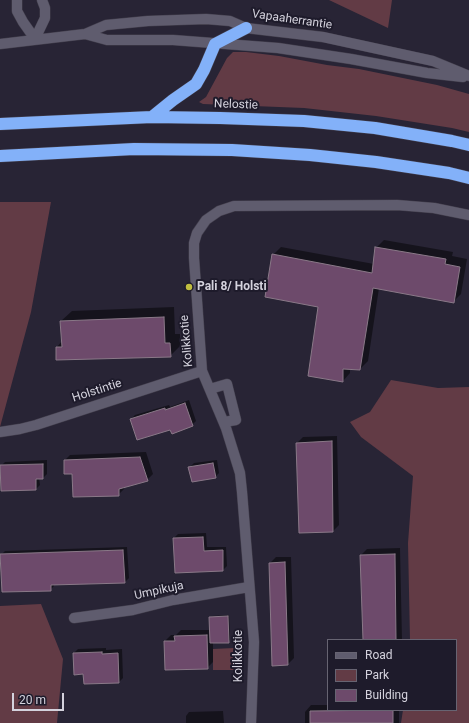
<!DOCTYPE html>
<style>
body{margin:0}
#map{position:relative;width:469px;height:723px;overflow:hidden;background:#282435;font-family:Roboto,sans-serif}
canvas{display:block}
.legend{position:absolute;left:327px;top:639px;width:130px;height:72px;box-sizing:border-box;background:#1e1b2b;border:1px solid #676472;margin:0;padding:5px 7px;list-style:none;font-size:12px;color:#d4d2dd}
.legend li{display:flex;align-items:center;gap:8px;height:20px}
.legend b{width:20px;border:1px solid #676472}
.scale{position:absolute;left:12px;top:693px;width:52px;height:18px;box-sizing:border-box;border:2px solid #d4d2dd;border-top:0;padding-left:5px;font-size:12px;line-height:14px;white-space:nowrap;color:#d4d2dd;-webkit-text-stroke:3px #1e1b2b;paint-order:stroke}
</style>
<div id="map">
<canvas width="469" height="723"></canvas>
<ul class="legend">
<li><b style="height:5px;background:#5f5c6e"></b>Road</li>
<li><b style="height:11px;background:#623b45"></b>Park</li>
<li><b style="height:11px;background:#6d4a6b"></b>Building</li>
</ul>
<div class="scale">20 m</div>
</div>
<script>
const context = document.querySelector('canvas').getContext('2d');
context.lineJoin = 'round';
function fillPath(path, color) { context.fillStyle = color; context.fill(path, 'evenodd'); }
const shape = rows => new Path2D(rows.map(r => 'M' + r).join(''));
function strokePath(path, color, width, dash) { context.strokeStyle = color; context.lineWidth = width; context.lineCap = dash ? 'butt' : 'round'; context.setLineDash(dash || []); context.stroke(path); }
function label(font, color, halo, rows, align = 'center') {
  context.font = font + ' Roboto,sans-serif'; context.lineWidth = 4; context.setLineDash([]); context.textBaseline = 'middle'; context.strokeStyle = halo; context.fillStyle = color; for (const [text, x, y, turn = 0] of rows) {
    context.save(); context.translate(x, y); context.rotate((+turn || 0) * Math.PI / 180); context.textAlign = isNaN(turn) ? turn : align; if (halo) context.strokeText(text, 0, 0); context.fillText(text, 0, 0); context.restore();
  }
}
const green = shape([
 [329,0,392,0,388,28],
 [233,52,246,52,279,56,327,65,359,69,437,85,469,94,469,132,452,128,376,116,304,108,203,104,199,102,206,97,227,58],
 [0,202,51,202,31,312,0,427],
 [391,380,438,388,469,387,469,723,401,723,403,710,456,710,456,640,410,640,408,543,413,476,361,437,350,422,370,412],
 [41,604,63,659,57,723,0,723,0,606],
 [234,648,235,670,213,670,213,649]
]);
const shadow = shape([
 [384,240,453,252,452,256,467,259,461,294,453,302,379,288,368,361,360,369,350,368,350,373,343,381,319,306,273,255,281,247,374,264,376,248],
 [174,307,175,334,180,334,180,346,170,356,57,347,62,341,61,321,72,311],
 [189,400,196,421,192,425,171,429,131,419,135,415,169,405,170,407],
 [337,436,339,525,333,531,297,443,303,437],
 [146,452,153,474,147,480,124,486,124,489,118,495,73,473,65,460,70,455],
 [47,460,47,474,43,478,39,478,40,485,36,489,1,466,5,462],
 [217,460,219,473,215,477,190,467,194,463],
 [206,533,207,547,226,547,227,566,223,570,176,572,174,538,178,534],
 [127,547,129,578,125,582,54,584,54,586,50,590,1,555,5,551],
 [400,548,402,640,364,640,361,555,367,549],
 [276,557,291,557,294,658,288,664,273,664,270,563],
 [229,615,230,640,228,642,213,642,213,662,207,668,165,641,171,635,176,635,181,630,211,630,210,618,212,616],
 [106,648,106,650,122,649,123,678,119,682,85,682,84,673,74,653,78,649],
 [311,705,328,705,328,710,399,710,399,723,305,723,305,712],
 [223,711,224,723,186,723,186,716,189,712]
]);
const building = shape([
 [375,247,446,259,445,264,460,267,454,303,373,288,360,370,343,369,343,382,308,376,318,307,265,297,272,254,372,273,375,247],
 [164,317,165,343,170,343,171,357,56,360,56,347,62,347,60,321,164,317],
 [185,403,193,426,172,434,170,430,137,440,130,419,165,408,165,410,185,403],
 [332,441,333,532,299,533,296,443,332,441],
 [140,457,148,481,119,489,119,496,73,497,72,474,64,474,64,460,140,457],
 [213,463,216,478,192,482,188,467,213,463],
 [43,464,43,479,36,479,36,490,1,491,0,465,43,464],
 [203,537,204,551,223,550,223,571,175,573,173,538,203,537],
 [123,550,125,583,51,585,51,591,2,592,0,554,123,550],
 [395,554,396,640,363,640,360,555,395,554],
 [285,562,288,665,272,666,269,563,285,562],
 [228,616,229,643,210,643,209,617,228,616],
 [207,635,208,669,165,670,164,641,175,641,174,636,207,635],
 [102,652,102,654,118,653,119,683,84,684,83,674,74,675,73,653,102,652],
 [393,710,393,723,310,723,310,711,393,710]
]);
const minor = shape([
 [17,0,17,11,23,22,35,39,45,18,45,8,42,0],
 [85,34,107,40,173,40,278,48,351,59,427,73,463,77],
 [0,44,85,34,106,25,148,21,206,19,230,21,246,28,323,37,433,61,469,76],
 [210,389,227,384,236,420,224,422],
 [0,432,20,429,36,425,202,371],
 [74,618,133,610,173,600,249,587],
 [251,723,254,642,242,492,240,473,226,428,202,371,194,258,194,243,197,233,206,220,219,211,234,206,397,205,434,208,469,215]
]);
const highway = shape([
 [152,117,173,100,196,84,204,70,215,44,246,28],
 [0,124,152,117,220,118,304,121,375,128,452,141,469,145],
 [0,156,134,149,232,150,310,155,376,162,449,173,469,178]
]);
const markers = [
 [189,287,4,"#c1be40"]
];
const streetNames = [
 ["Vapaaherrantie",292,20,8],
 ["Nelostie",236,105,2],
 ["Kolikkotie",187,341,-95],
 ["Holstintie",97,391,-18],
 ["Umpikuja",159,591,-12],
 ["Kolikkotie",239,656,-90]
];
const poiNames = [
 ["Pali 8/ Holsti",197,287]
];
fillPath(green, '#623b45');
fillPath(shadow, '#0007');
fillPath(building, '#6d4a6b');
strokePath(building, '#8a7988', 1);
strokePath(minor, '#44404e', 11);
strokePath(highway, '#44404e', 13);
strokePath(minor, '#5f5c6e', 10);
strokePath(highway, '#83b1f9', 12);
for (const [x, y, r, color] of markers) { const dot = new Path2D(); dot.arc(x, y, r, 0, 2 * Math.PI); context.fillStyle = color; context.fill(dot); strokePath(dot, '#1e1b2b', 1.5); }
label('12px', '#d4d2dd', '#1e1b2b', streetNames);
label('bold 12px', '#d4d2dd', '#1e1b2b', poiNames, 'left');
</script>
